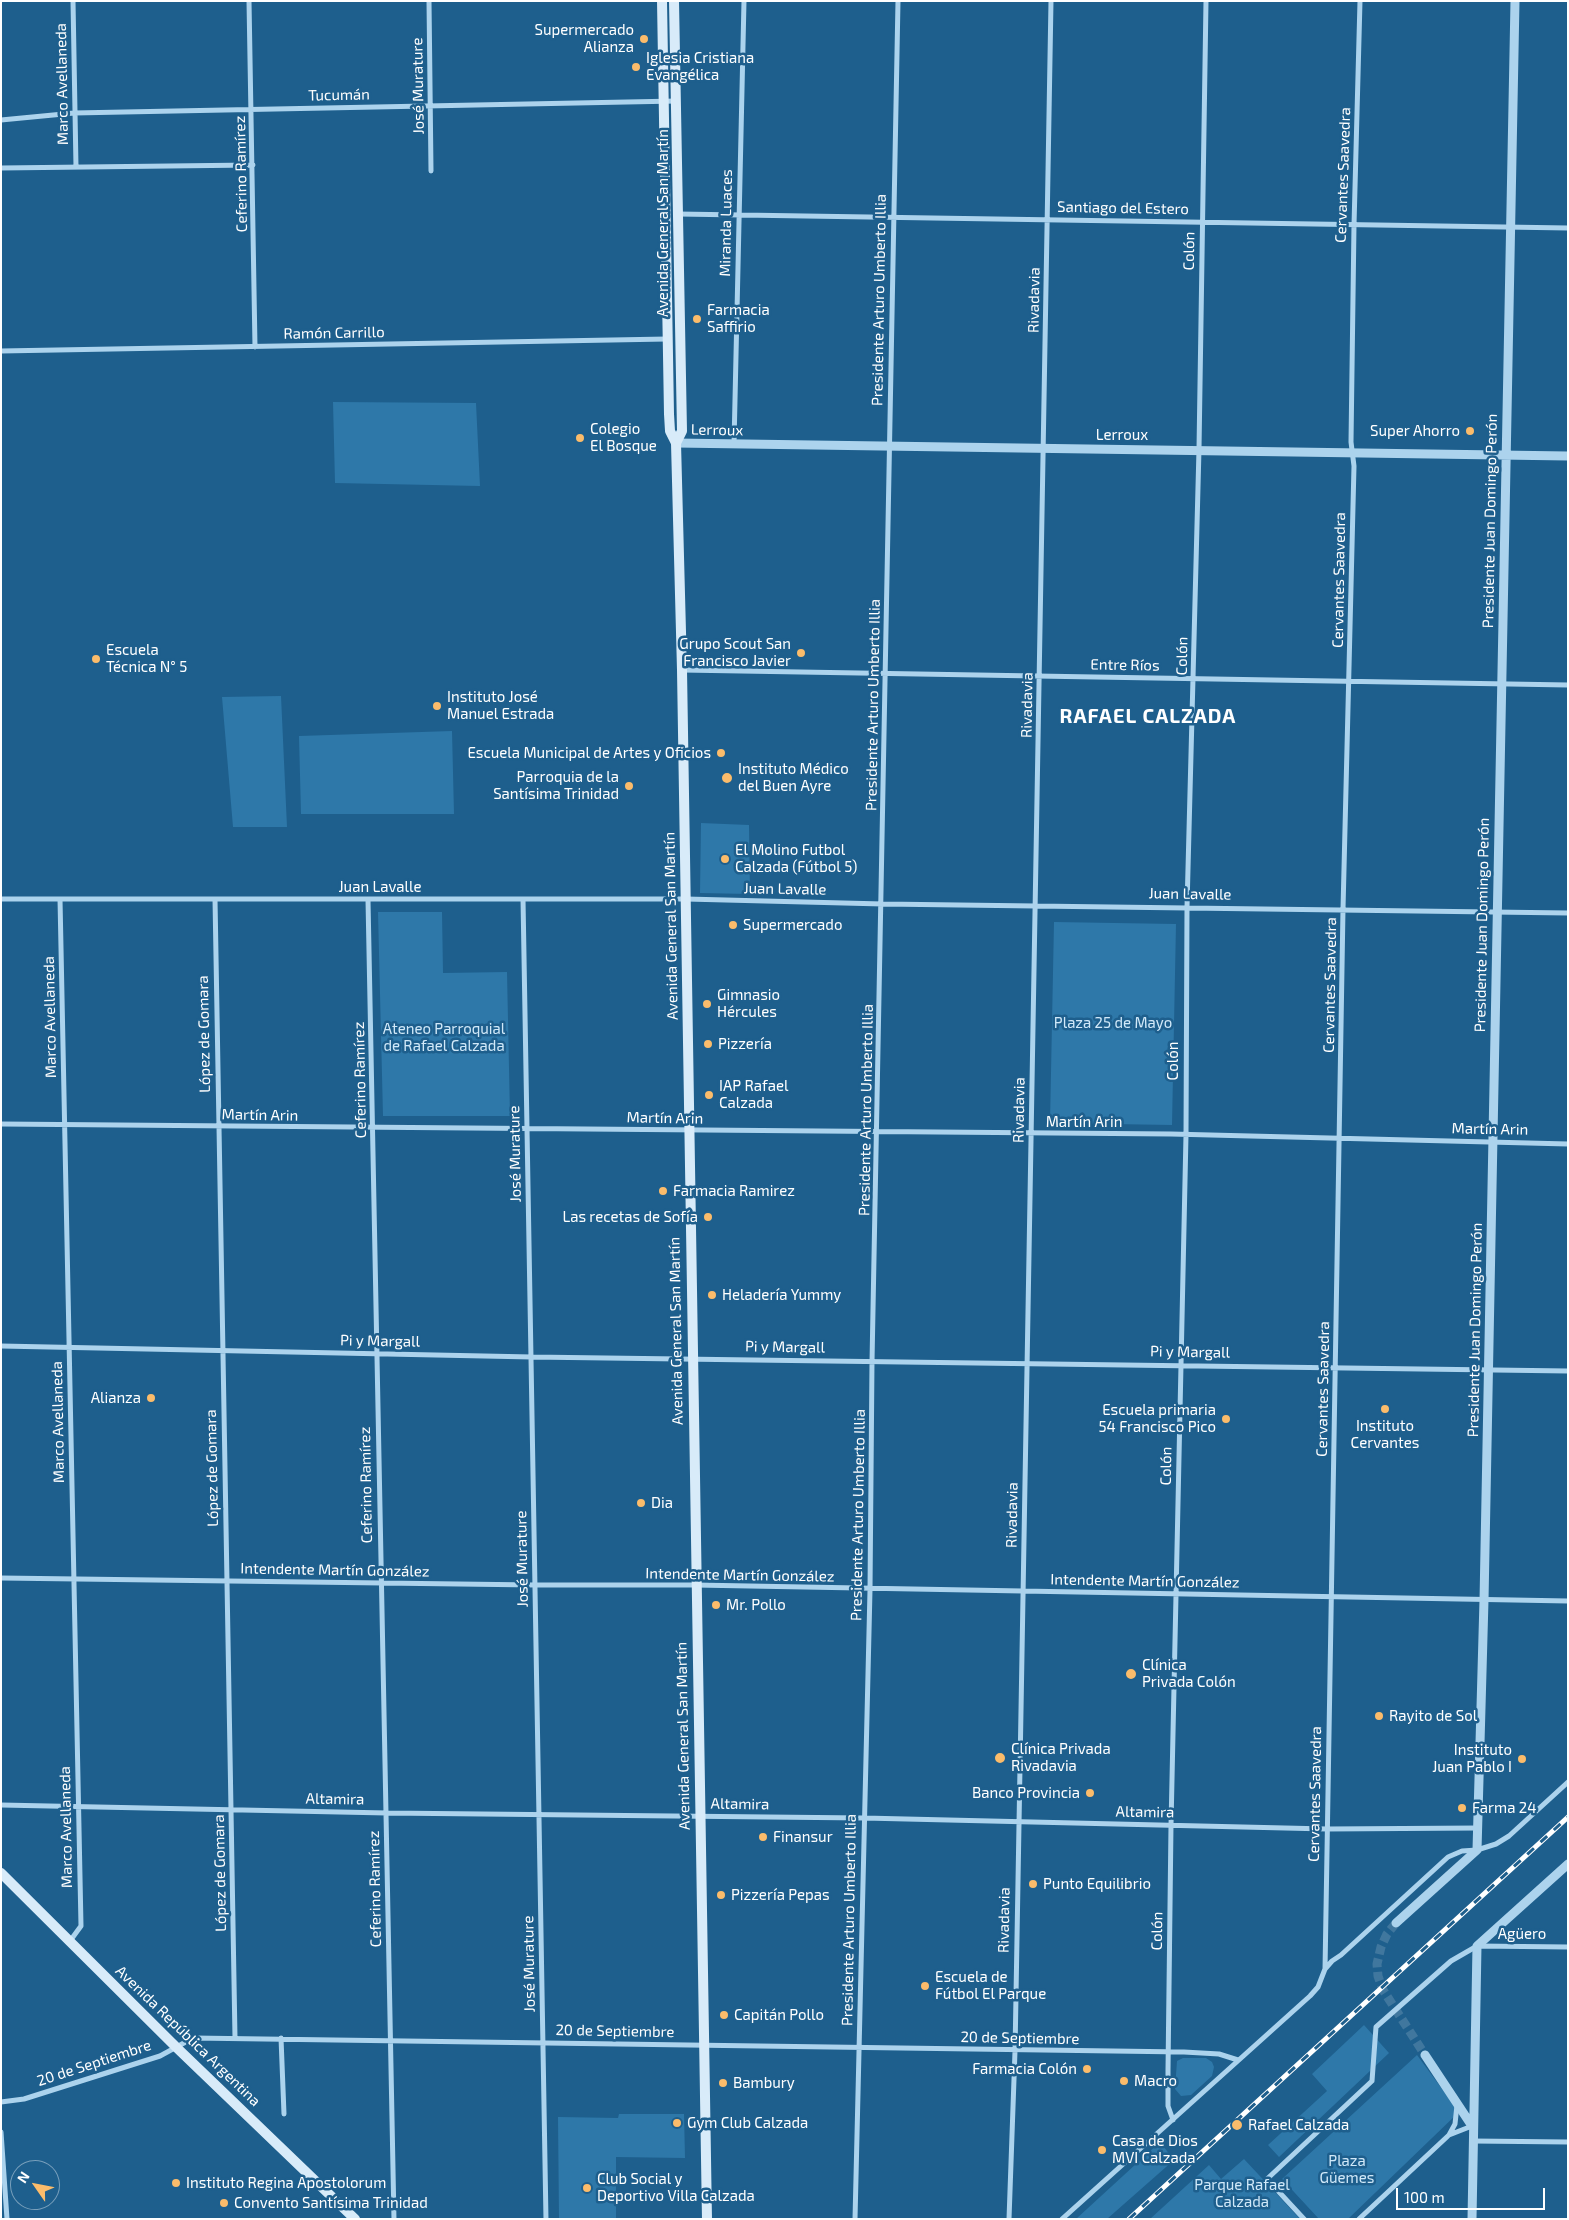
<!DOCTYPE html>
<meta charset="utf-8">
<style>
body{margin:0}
#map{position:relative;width:1569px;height:2220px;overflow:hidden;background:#1e5f8d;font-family:"Exo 2",sans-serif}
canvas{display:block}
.frame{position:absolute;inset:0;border:2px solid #fff;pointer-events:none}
.north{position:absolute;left:10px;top:2160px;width:50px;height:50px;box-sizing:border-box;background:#1e5f8d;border:1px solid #789fbb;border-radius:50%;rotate:303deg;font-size:14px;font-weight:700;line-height:20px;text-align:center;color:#fff}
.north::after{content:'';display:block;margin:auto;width:18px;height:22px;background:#fbbc6b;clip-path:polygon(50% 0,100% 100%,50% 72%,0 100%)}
.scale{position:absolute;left:1396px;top:2188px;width:149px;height:22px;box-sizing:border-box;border:2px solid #fff;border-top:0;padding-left:6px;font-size:15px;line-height:18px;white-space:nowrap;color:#fff;-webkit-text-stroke:4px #1e5f8d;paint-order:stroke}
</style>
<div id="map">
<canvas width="1569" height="2220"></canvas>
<div class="frame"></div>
<div class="north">N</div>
<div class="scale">100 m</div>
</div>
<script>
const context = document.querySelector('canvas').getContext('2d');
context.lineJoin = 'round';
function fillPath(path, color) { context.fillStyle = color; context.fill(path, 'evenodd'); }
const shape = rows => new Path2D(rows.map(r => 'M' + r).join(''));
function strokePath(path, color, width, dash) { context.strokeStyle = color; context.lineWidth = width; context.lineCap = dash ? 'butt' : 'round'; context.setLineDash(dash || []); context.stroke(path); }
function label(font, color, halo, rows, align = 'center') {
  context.font = font + ' "Exo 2",sans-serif'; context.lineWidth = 5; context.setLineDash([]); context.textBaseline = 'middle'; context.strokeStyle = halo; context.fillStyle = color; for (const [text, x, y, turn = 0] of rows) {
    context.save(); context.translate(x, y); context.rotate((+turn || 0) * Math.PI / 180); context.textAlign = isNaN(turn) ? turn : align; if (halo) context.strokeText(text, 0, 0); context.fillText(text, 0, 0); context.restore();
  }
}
const green = shape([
 [333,402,476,403,480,486,335,483],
 [281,696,287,827,233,827,222,697],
 [452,731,454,814,301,814,299,736],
 [701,823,749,825,750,894,700,893],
 [378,912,442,912,443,973,507,972,510,1116,383,1116],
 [1054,922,1176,924,1172,1125,1050,1123],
 [1364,2025,1389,2053,1279,2157,1268,2145,1327,2091,1312,2074],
 [1417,2055,1459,2112,1348,2219,1319,2219,1282,2179],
 [1206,2058,1212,2062,1214,2067,1212,2076,1191,2095,1181,2096,1175,2089,1177,2061,1183,2058],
 [619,2114,684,2114,685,2158,616,2157,616,2219,559,2219,558,2117,618,2118],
 [1160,2142,1174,2160,1107,2219,1076,2219],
 [1244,2159,1300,2219,1150,2219,1209,2165,1221,2179]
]);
const tertiaryTunnel = shape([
 [1396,1923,1387,1934,1381,1947,1377,1964,1378,1976,1383,1990,1425,2055]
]);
const minor = shape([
 [73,1,76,167],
 [249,1,255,347],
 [429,1,431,171],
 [1,120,74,113,677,101],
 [1,168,253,165],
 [678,214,1568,228],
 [1,351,667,339],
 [734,444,744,1],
 [682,670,1568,685],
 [1,899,686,899,883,904,1568,913],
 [60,899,81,1926,70,1941],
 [215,899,235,2037],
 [523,899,546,2219],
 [368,900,394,2219],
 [1,1124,1171,1134,1568,1144],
 [1,1346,532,1357,1568,1371],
 [1,1578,535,1585,695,1585,1568,1601],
 [1,1805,387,1813,864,1818,1327,1829,1478,1828],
 [1325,1969,1343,909,1354,466,1351,442,1354,225,1360,1],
 [281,2038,284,2114],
 [1,2102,24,2099,160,2056,193,2038,1184,2052,1219,2054,1238,2060],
 [1173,2120,1168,2106,1168,2070,1171,1825,1186,1135,1187,907,1199,449,1206,1],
 [1,2132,7,2219],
 [1449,2135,1455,2124,1457,2105],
 [1473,2141,1568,2142],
 [855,2219,870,1590,872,1361,898,1],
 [1009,2219,1015,2051,1051,1],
 [1062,2219,1310,1996,1318,1987,1325,1969,1332,1961,1341,1955,1448,1857,1462,1851,1477,1850,1496,1844,1509,1836,1568,1782],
 [1304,2219,1267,2179,1372,2081,1376,2027,1451,1961,1477,1946,1568,1947],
 [1359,2219,1449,2135,1472,2126]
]);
const tertiary = shape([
 [676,443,1568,456],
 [1396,1923,1477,1850,1484,1600,1515,1],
 [1425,2055,1472,2126],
 [1472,2219,1477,1946,1568,1864]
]);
const secondary = shape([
 [662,1,669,414,670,431,676,443,682,670,707,2219],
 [674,1,682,431,676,443],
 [1,1873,176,2047,355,2219]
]);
const rail = shape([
 [1129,2219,1568,1817]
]);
const markers = [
 [644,39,5,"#fbbc6b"],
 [636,67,5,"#fbbc6b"],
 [697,319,5,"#fbbc6b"],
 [1470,431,5,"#fbbc6b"],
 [580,438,5,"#fbbc6b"],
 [801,653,5,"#fbbc6b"],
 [96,659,5,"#fbbc6b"],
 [437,706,5,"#fbbc6b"],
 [721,753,5,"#fbbc6b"],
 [727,778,6,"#fbbc6b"],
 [629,786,5,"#fbbc6b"],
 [725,859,5,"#fbbc6b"],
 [733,925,5,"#fbbc6b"],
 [707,1004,5,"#fbbc6b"],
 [708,1044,5,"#fbbc6b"],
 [709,1095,5,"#fbbc6b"],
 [663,1191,5,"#fbbc6b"],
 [708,1217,5,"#fbbc6b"],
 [712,1295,5,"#fbbc6b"],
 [151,1398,5,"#fbbc6b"],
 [1385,1409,5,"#fbbc6b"],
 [1226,1419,5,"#fbbc6b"],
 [641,1503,5,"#fbbc6b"],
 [716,1605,5,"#fbbc6b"],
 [1131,1674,6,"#fbbc6b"],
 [1379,1716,5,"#fbbc6b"],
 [1000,1758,6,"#fbbc6b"],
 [1522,1759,5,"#fbbc6b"],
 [1090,1793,5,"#fbbc6b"],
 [1462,1808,5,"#fbbc6b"],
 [763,1837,5,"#fbbc6b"],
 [1033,1884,5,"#fbbc6b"],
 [721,1895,5,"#fbbc6b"],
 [925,1986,5,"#fbbc6b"],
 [724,2015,5,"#fbbc6b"],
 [1087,2069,5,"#fbbc6b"],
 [1124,2081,5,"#fbbc6b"],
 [723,2083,5,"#fbbc6b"],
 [677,2123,5,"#fbbc6b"],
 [1237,2125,6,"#fbbc6b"],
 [1102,2150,5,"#fbbc6b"],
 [176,2183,5,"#fbbc6b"],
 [587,2188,5,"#fbbc6b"],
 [224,2203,5,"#fbbc6b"]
];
const poiNames = [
 ["Supermercado",634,30,"right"],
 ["Alianza",634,47,"right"],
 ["Iglesia Cristiana",646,58],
 ["Evangélica",646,75],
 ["Farmacia",707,310],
 ["Saffirio",707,327],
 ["Colegio",590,429],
 ["El Bosque",590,446],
 ["Super Ahorro",1460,431,"right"],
 ["Grupo Scout San",791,644,"right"],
 ["Francisco Javier",791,661,"right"],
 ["Escuela",106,650],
 ["Técnica N° 5",106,667],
 ["Instituto José",447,697],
 ["Manuel Estrada",447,714],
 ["Escuela Municipal de Artes y Oficios",711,753,"right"],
 ["Instituto Médico",738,769],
 ["del Buen Ayre",738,786],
 ["Parroquia de la",619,777,"right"],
 ["Santísima Trinidad",619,794,"right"],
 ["El Molino Futbol",735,850],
 ["Calzada (Fútbol 5)",735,867],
 ["Supermercado",743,925],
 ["Gimnasio",717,995],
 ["Hércules",717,1012],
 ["Pizzería",718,1044],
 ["IAP Rafael",719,1086],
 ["Calzada",719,1103],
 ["Farmacia Ramirez",673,1191],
 ["Las recetas de Sofía",698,1217,"right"],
 ["Heladería Yummy",722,1295],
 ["Alianza",141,1398,"right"],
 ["Escuela primaria",1216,1410,"right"],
 ["54 Francisco Pico",1216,1427,"right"],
 ["Instituto",1385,1426,"center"],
 ["Cervantes",1385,1443,"center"],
 ["Dia",651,1503],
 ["Mr. Pollo",726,1605],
 ["Clínica",1142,1665],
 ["Privada Colón",1142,1682],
 ["Rayito de Sol",1389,1716],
 ["Clínica Privada",1011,1749],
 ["Rivadavia",1011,1766],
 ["Instituto",1512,1750,"right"],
 ["Juan Pablo I",1512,1767,"right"],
 ["Banco Provincia",1080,1793,"right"],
 ["Farma 24",1472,1808],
 ["Finansur",773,1837],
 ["Punto Equilibrio",1043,1884],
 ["Pizzería Pepas",731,1895],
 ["Escuela de",935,1977],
 ["Fútbol El Parque",935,1994],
 ["Capitán Pollo",734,2015],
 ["Farmacia Colón",1077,2069,"right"],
 ["Macro",1134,2081],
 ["Bambury",733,2083],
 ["Gym Club Calzada",687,2123],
 ["Rafael Calzada",1248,2125],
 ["Casa de Dios",1112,2141],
 ["MVI Calzada",1112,2158],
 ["Club Social y",597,2179],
 ["Deportivo Villa Calzada",597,2196],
 ["Instituto Regina Apostolorum",186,2183],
 ["Convento Santísima Trinidad",234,2203]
];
const streetNames = [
 ["Marco Avellaneda",62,84,-91],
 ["José Murature",418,86,-91],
 ["Tucumán",339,95,-1],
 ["Ceferino Ramírez",241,174,-91],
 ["Cervantes Saavedra",1343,175,-88],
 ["Santiago del Estero",1123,208,1],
 ["Avenida General San Martín",663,223,-90],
 ["Miranda Luaces",726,223,-89],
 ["Colón",1189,251,-89],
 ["Presidente Arturo Umberto Illia",879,300,-89],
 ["Rivadavia",1034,300,-89],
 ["Ramón Carrillo",334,333,-1],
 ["Lerroux",717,430,1],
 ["Lerroux",1122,435],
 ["Presidente Juan Domingo Perón",1490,521,-89],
 ["Cervantes Saavedra",1339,580,-89],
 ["Colón",1182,656,-89],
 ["Entre Ríos",1125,665,1],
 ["Presidente Arturo Umberto Illia",873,705,-89],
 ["Rivadavia",1027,705,-89],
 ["Juan Lavalle",380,887],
 ["Juan Lavalle",785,889,1],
 ["Juan Lavalle",1190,894,1],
 ["Presidente Juan Domingo Perón",1482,925,-89],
 ["Avenida General San Martín",671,926,-91],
 ["Cervantes Saavedra",1330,985,-89],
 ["Marco Avellaneda",50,1017,-91],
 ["López de Gomara",204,1034,-91],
 ["Colón",1173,1061,-90],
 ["Ceferino Ramírez",360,1080,-91],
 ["Presidente Arturo Umberto Illia",866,1110,-89],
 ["Rivadavia",1019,1110,-89],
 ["Martín Arin",260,1115,1],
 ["Martín Arin",665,1118,1],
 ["Martín Arin",1084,1122],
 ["Martín Arin",1490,1129,1],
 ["José Murature",515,1154,-91],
 ["Presidente Juan Domingo Perón",1475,1330,-89],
 ["Avenida General San Martín",676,1331,-91],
 ["Pi y Margall",380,1341,1],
 ["Pi y Margall",785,1347,1],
 ["Pi y Margall",1190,1352,1],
 ["Cervantes Saavedra",1323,1389,-89],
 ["Marco Avellaneda",58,1422,-91],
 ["Colón",1166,1466,-89],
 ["López de Gomara",212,1468,-91],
 ["Ceferino Ramírez",366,1485,-91],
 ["Presidente Arturo Umberto Illia",858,1515,-89],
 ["Rivadavia",1012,1515,-89],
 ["José Murature",522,1559,-91],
 ["Intendente Martín González",335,1570,1],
 ["Intendente Martín González",740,1575,1],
 ["Intendente Martín González",1145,1581,1],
 ["Avenida General San Martín",683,1736,-91],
 ["Cervantes Saavedra",1315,1794,-89],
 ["Altamira",335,1799,1],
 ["Altamira",740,1804,1],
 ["Altamira",1145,1812,1],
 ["Marco Avellaneda",66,1827,-91],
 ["López de Gomara",220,1873,-91],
 ["Ceferino Ramírez",375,1889,-91],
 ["Presidente Arturo Umberto Illia",849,1920,-89],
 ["Rivadavia",1004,1920,-89],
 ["Colón",1157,1931,-89],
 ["Agüero",1522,1934],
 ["José Murature",529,1964,-91],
 ["20 de Septiembre",615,2031,1],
 ["Avenida República Argentina",188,2036,44],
 ["20 de Septiembre",1020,2038,1],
 ["20 de Septiembre",94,2063,-18]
];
const parkNames = [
 ["Plaza 25 de Mayo",1113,1023],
 ["Ateneo Parroquial",444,1029],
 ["de Rafael Calzada",444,1046],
 ["Plaza",1347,2161],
 ["Güemes",1347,2178],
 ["Parque Rafael",1242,2185],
 ["Calzada",1242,2202]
];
const districtNames = [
 ["RAFAEL CALZADA",1148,716]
];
fillPath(green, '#2e78a9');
strokePath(tertiaryTunnel, '#40779e', 9, [9, 4.5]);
strokePath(minor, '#acd3ed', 5);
strokePath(tertiary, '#acd3ed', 9);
strokePath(secondary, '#d8ebf9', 10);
strokePath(rail, '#fff', 5);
strokePath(rail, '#1e5f8d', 3, [9]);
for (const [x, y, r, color] of markers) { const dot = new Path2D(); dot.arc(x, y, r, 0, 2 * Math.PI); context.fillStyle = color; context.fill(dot); strokePath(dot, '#1e5f8d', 2); }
label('15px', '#fff', '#1e5f8d', poiNames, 'left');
label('15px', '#fff', '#1e5f8d', streetNames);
label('15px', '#d1e9f9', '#1e5f8d', parkNames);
context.letterSpacing = '1px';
label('bold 20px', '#fff', '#1e5f8d', districtNames);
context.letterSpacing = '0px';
</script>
